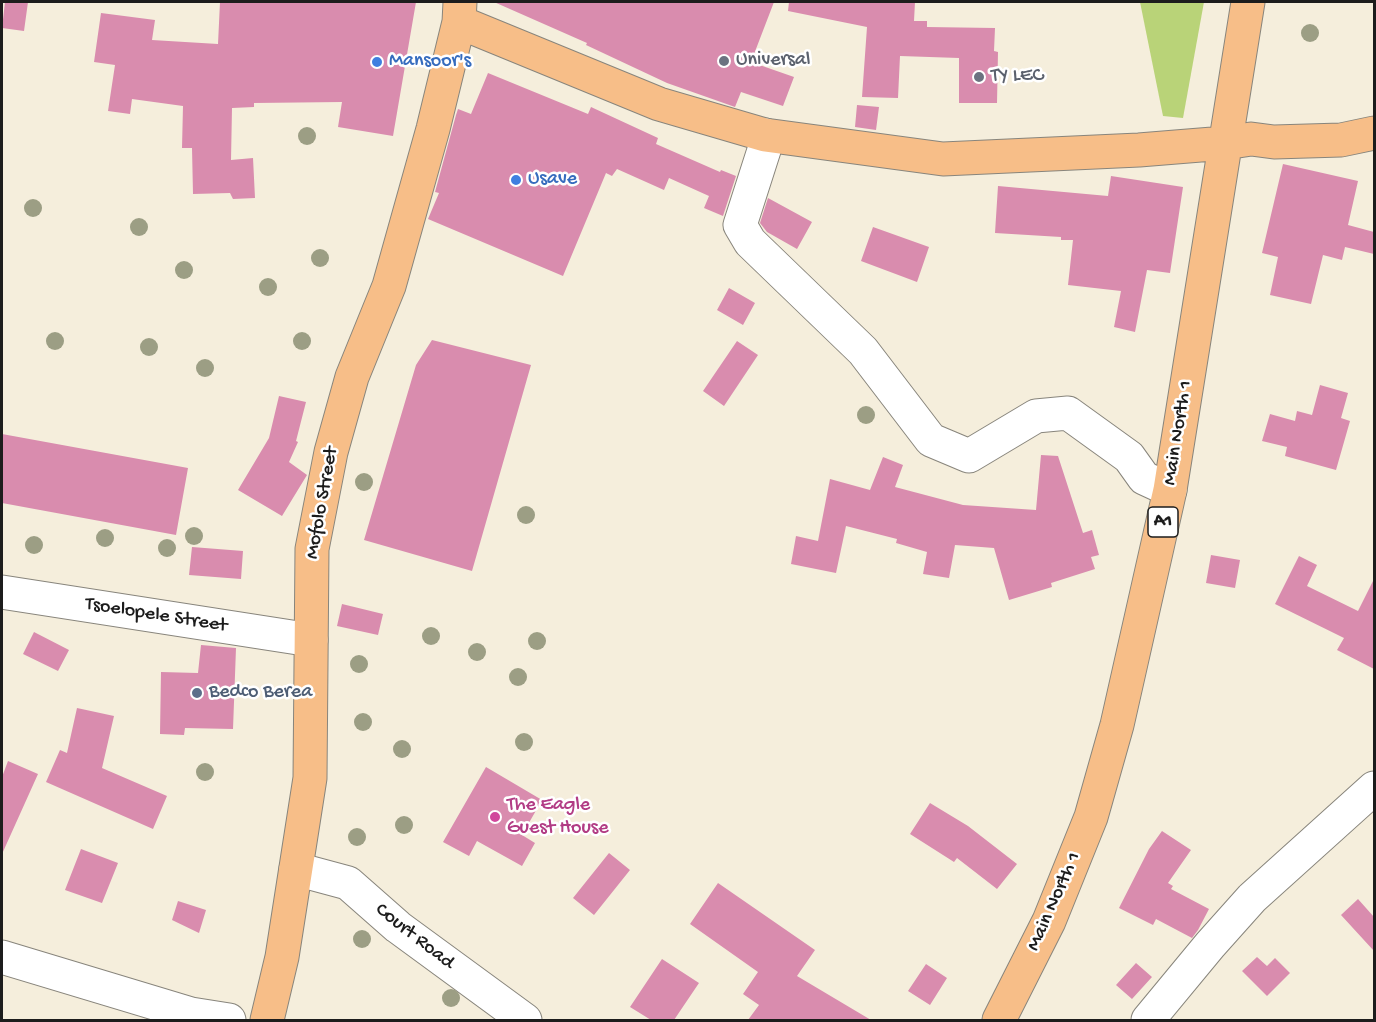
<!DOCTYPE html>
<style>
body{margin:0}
#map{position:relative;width:1376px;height:1022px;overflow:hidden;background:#f5eedc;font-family:"Gochi Hand",sans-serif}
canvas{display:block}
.frame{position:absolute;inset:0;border:3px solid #1c1c1c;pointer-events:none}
</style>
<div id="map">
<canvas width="1376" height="1022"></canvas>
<div class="frame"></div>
</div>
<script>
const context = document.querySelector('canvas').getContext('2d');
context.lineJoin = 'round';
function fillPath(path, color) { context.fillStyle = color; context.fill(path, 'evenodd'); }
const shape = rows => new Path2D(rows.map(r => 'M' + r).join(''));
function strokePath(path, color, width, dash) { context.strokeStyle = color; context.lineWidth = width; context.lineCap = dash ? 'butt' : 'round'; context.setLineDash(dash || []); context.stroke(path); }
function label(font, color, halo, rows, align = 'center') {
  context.font = font + ' "Gochi Hand",sans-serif'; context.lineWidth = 5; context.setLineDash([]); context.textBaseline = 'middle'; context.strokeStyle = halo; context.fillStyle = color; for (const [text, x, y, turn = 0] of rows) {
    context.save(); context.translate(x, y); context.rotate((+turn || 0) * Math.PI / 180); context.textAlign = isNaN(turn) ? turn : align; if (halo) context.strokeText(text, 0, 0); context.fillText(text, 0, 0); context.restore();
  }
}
const green = shape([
 [1140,2,1204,2,1183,118,1163,116]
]);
const building = shape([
 [5,2,28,2,24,31,2,28],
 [220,2,416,2,393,136,338,127,342,102,254,103,254,107,232,108,231,160,253,158,255,198,233,199,230,193,193,194,192,148,182,148,183,106,132,99,130,114,108,111,115,65,94,62,101,13,155,20,152,40,218,44],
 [494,2,774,2,751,62,794,77,783,106,741,92,735,107,667,83,586,45,587,43],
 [789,2,915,2,914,21,927,21,927,27,995,28,994,51,998,52,997,103,959,103,959,58,900,56,898,98,862,97,867,27,788,11],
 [488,73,588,114,591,107,658,138,656,144,720,172,721,170,736,176,723,216,704,208,709,196,669,178,664,190,617,169,612,176,606,173,563,276,428,219,439,193,435,192,456,115,458,109,471,114],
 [857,105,879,107,876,130,855,127],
 [1283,164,1358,181,1348,225,1374,232,1374,254,1345,247,1342,260,1323,255,1311,304,1270,295,1278,257,1262,253],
 [1111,176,1183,187,1170,273,1147,270,1135,332,1114,327,1121,291,1068,285,1073,240,1061,240,1061,237,995,233,998,186,1108,196],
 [768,198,812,222,797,249,767,232,760,223],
 [873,227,929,247,917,282,861,261],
 [729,288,755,303,743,325,717,310],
 [432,340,531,365,472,571,364,540,416,365],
 [737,341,758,355,724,406,703,391],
 [1320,385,1348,393,1341,418,1350,421,1336,470,1285,456,1287,447,1262,441,1270,414,1295,421,1297,411,1312,415],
 [279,396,306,402,296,441,298,442,289,462,307,475,282,516,238,490,269,438],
 [2,434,188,468,176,535,2,503],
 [1041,455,1058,456,1083,533,1092,530,1099,555,1091,557,1095,569,1051,583,1052,587,1009,600,994,548,955,545,949,578,923,574,927,552,896,543,897,539,846,526,836,573,791,564,796,536,818,541,830,479,870,490,883,457,903,465,895,487,963,505,1036,510],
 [192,547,243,551,241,579,189,575],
 [1211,555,1240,560,1235,588,1206,583],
 [1299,556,1317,565,1307,586,1358,611,1374,579,1374,669,1337,650,1344,638,1275,604],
 [342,604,383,614,378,635,337,626],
 [34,632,69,650,58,671,23,654],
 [201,645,236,648,233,729,185,728,184,735,160,734,161,672,198,673],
 [77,708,114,716,102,768,167,796,153,829,46,782,60,750,67,753],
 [8,761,38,774,2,854,2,777],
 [486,767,542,800,522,835,535,843,522,866,477,841,469,856,443,842],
 [930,803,968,826,1017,864,997,889,957,858,954,862,910,834],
 [1162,831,1191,850,1168,883,1173,886,1171,889,1209,909,1198,930,1192,938,1156,919,1153,925,1119,908,1149,849],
 [81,849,118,863,102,903,65,890],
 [609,853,630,870,594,915,573,898],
 [718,883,815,950,797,976,871,1020,748,1020,759,1005,743,994,758,972,690,924],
 [1358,899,1374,917,1374,951,1341,915],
 [178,901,206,910,199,933,172,920],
 [1257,957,1267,966,1275,958,1290,973,1267,996,1242,971],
 [662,959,699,983,674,1020,651,1020,630,1007],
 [1136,963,1152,977,1132,999,1116,985],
 [926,964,947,978,930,1005,908,991]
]);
const minor = shape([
 [765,135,765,147,740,225,750,242,863,351,931,440,969,456,1036,416,1068,413,1129,457,1144,478,1170,490],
 [2,592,311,640],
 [296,869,348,883,398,927,525,1020],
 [2,957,191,1014,229,1020],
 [1148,1020,1210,945,1252,898,1374,788]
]);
const major = shape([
 [459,22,659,104,765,135,943,159,1139,150,1225,143,1251,139,1274,142,1341,140,1374,133],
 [267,1020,282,957,310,778,312,549,331,452,352,377,389,286,433,129,459,22,460,2],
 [999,1020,1049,921,1091,817,1117,725,1170,490,1248,2]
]);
const trees = [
 [1310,33],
 [307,136],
 [33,208],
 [139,227],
 [320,258],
 [184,270],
 [268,287],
 [55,341],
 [302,341],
 [149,347],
 [205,368],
 [866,415],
 [364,482],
 [526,515],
 [194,536],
 [105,538],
 [34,545],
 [167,548],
 [431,636],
 [537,641],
 [477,652],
 [359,664],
 [518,677],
 [363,722],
 [524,742],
 [402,749],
 [205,772],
 [404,825],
 [357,837],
 [362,939],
 [451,998]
];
const markers = [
 [724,61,6,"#6b7280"],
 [377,62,6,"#3f7fe0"],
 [979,77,6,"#6b7280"],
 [516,180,6,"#3f7fe0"],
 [197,693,6,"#5c6f8a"],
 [495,817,6,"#d1479c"]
];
const shields = [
 [1163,522,30]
];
const shieldNames = [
 ["A1",1163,522]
];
const worshipNames = [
 ["Universal",736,61],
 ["TY LEC",991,77]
];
const shopNames = [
 ["Mansoor's",389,62],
 ["Usave",528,180]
];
const streetNames = [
 ["Main North 1",1179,433,-81],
 ["Mofolo Street",323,503,-80],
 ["Tsoelopele Street",156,616,9],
 ["Main North 1",1055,902,-66],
 ["Court Road",414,937,38]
];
const serviceNames = [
 ["Bedco Berea",209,693]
];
const hotelNames = [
 ["The Eagle",507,806],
 ["Guest House",507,829]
];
fillPath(green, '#b9d378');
fillPath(building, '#d98cae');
strokePath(minor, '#88857c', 35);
strokePath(major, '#88857c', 35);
strokePath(minor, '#fff', 33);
strokePath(major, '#f7be88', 33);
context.fillStyle = '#9c9e84';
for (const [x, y] of trees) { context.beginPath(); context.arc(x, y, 9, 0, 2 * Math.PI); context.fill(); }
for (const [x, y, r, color] of markers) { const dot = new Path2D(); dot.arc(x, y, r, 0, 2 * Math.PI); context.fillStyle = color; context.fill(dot); strokePath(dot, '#fff', 2); }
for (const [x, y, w] of shields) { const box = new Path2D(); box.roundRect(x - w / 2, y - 15, w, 30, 4.5); context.fillStyle = '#fff'; context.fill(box); strokePath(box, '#1c1c1c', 1.5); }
label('bold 18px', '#1c1c1c', null, shieldNames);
label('20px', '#5b616d', '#fff', worshipNames, 'left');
label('20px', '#366cbe', '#fff', shopNames, 'left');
label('20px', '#1c1c1c', '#fff', streetNames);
label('20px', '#4e5e75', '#fff', serviceNames, 'left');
label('20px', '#b23c85', '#fff', hotelNames, 'left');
</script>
